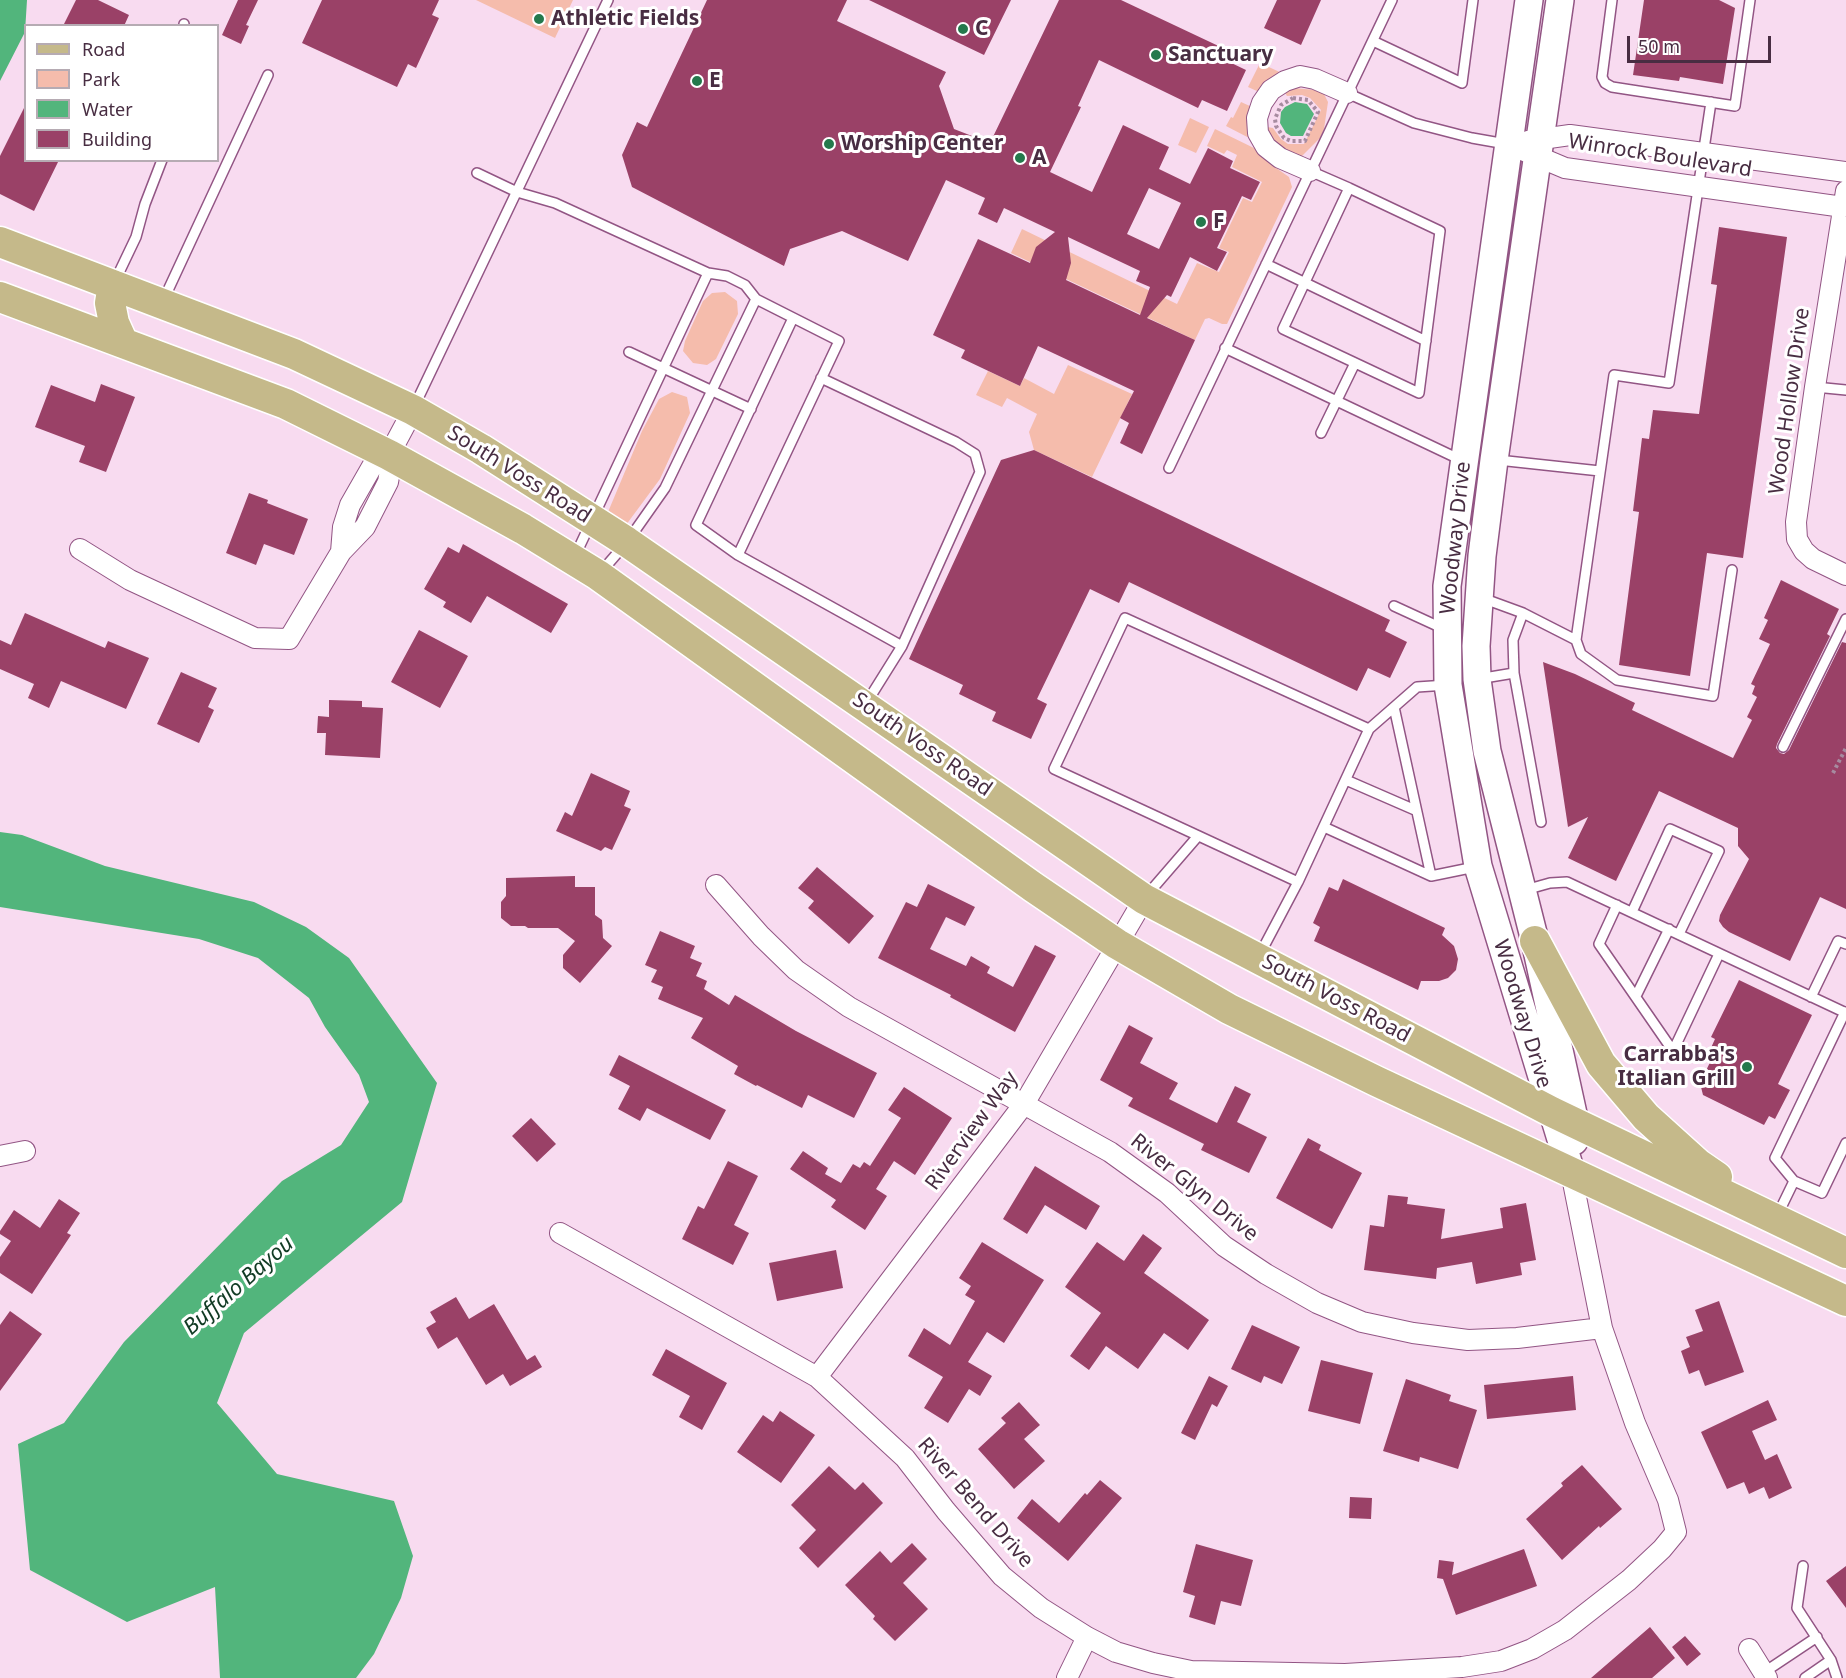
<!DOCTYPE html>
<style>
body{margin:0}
#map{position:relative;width:1846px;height:1678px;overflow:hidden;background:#f8dbf0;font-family:"Noto Sans",sans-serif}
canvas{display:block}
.legend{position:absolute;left:24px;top:24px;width:195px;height:138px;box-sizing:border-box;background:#fff;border:2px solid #b6abb3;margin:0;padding:8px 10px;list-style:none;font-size:18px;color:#482d42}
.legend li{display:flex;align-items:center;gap:12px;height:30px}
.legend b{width:30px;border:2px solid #b6abb3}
.scale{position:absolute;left:1627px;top:36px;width:144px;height:27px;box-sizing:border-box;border:3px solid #482d42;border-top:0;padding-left:8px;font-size:18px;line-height:21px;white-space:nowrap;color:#482d42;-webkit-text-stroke:4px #fff;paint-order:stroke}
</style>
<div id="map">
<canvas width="1846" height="1678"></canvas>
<ul class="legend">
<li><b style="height:8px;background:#c5b98a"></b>Road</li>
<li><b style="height:16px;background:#f5bcac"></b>Park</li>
<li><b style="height:16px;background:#52b57c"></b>Water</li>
<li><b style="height:16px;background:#9a4167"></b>Building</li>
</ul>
<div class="scale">50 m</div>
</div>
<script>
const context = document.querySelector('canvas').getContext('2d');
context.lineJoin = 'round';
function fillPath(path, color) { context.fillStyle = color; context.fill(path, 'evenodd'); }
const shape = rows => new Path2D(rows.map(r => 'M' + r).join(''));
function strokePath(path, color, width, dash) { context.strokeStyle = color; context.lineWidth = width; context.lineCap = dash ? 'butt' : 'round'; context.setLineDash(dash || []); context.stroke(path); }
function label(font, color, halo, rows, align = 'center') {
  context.font = font + ' "Noto Sans",sans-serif'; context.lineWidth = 6; context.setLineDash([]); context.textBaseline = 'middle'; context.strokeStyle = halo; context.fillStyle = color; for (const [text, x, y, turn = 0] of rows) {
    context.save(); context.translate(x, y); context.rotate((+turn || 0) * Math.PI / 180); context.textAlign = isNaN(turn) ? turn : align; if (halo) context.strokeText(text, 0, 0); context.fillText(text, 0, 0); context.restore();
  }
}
const green = shape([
 [476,0,573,0,555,38],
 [1260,63,1284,74,1259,92,1248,87],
 [1294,88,1315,90,1324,94,1328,102,1324,129,1320,138,1302,156,1292,155,1275,143,1267,127,1273,128,1281,139,1288,144,1304,144,1321,110,1310,98,1302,95,1287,96,1284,91],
 [1241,102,1252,107,1253,140,1226,126,1231,117,1233,118],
 [1190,118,1209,127,1196,153,1178,145],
 [1215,129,1256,149,1269,163,1289,177,1292,187,1227,324,1222,324,1209,318,1205,319,1195,340,1011,253,1022,229,1177,304,1197,263,1219,272,1229,252,1219,248,1230,225,1243,198,1252,202,1262,182,1232,167,1237,155,1227,150,1224,154,1207,146],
 [725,292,737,301,738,314,716,359,707,365,693,363,683,351,685,341,703,301,712,293],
 [1068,365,1132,394,1092,477,1034,450,1029,432,1037,414,1007,398,1002,407,976,395,988,371,1020,386,1024,378,1054,394],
 [672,392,687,397,690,413,660,479,626,525,608,512,642,431,659,399]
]);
const water = shape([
 [0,0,27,0,25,32,0,81],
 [1295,102,1307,104,1314,114,1303,136,1291,136,1286,133,1280,123,1281,112,1285,107],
 [0,832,22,835,105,866,254,902,306,927,349,958,437,1083,402,1202,244,1333,217,1403,277,1474,394,1501,413,1556,401,1598,374,1654,356,1678,220,1678,215,1587,127,1622,30,1570,18,1444,64,1423,124,1342,282,1181,341,1145,369,1102,359,1075,325,1027,309,998,258,958,199,939,0,907]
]);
const building = shape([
 [76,0,98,0,129,15,124,26,63,26],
 [238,0,258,0,246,25,249,26,241,44,222,35],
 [322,0,439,0,432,15,439,18,416,68,408,64,397,87,302,43],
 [707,0,847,0,837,21,946,72,939,86,954,129,990,143,1059,0,1121,0,1227,50,1223,59,1246,70,1227,111,1202,100,1198,108,1099,60,1078,106,1081,107,1050,172,1092,192,1123,125,1169,147,1159,169,1190,184,1208,148,1233,161,1230,168,1260,182,1251,200,1242,196,1217,248,1227,252,1217,271,1190,257,1171,297,1167,295,1147,318,1195,340,1142,454,1120,443,1129,423,1120,418,1134,391,1038,346,1020,386,961,358,965,350,933,335,978,239,1030,263,1036,247,1055,232,1004,208,997,223,978,214,985,198,946,180,908,261,842,231,790,249,784,266,632,187,622,155,637,122,647,127],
 [1149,188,1181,203,1159,249,1127,234],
 [1068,237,1140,271,1136,281,1150,287,1140,315,1066,280,1071,263],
 [869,0,1011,0,984,55],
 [1277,0,1321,0,1301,45,1264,28],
 [1644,0,1719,0,1735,8,1723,84,1680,77,1679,81,1633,75],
 [26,104,26,160,59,160,34,211,0,194,0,156],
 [1719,227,1787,237,1743,558,1707,553,1690,676,1619,665,1639,512,1633,511,1642,438,1649,439,1653,410,1699,414,1717,285,1711,284],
 [101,384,135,397,106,472,79,462,85,446,35,427,51,385,95,402],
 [1034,450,1390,620,1385,631,1407,642,1390,678,1368,668,1357,691,1129,582,1119,603,1090,589,1037,699,1047,704,1031,739,992,721,996,712,959,694,963,685,909,659,1001,460],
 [249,493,268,500,267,503,308,519,294,555,264,544,256,565,226,553],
 [463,544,568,604,551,633,487,596,471,623,443,607,446,602,424,589,448,547,459,553],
 [1781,580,1839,609,1827,634,1830,636,1777,744,1776,748,1780,753,1784,754,1789,750,1842,642,1846,643,1846,909,1820,897,1790,961,1729,932,1723,927,1719,921,1720,915,1749,859,1738,846,1738,828,1659,791,1616,881,1568,858,1588,817,1568,827,1543,662,1575,674,1635,703,1632,710,1733,758,1752,720,1747,717,1757,697,1752,694,1755,686,1751,684,1770,644,1759,639,1768,620,1764,618],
 [25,613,105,648,108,641,149,658,126,709,61,681,49,708,28,698,34,684,0,669,0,640,11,645],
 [419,630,468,656,440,708,391,682],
 [181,672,217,688,208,707,214,710,199,743,157,724],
 [329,700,362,701,362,707,383,708,380,758,325,755,326,733,317,733,318,716,329,717],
 [591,773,630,791,624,806,631,809,612,850,605,847,601,851,556,831,565,812,572,816],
 [817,867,874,916,849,944,808,908,814,901,798,888],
 [575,876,575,887,595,887,595,915,602,920,603,938,612,946,580,983,563,968,563,955,575,941,558,928,528,928,525,926,511,926,501,918,501,902,506,896,506,878],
 [1343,879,1445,928,1442,935,1454,946,1458,959,1456,970,1448,978,1439,981,1421,981,1418,990,1314,941,1320,927,1313,923,1329,887,1338,891],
 [928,884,975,907,965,926,946,917,930,949,966,966,971,956,990,967,987,973,1013,987,1035,945,1056,956,1015,1032,950,997,951,995,878,958,906,902,917,907],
 [660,931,695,946,690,958,702,963,696,976,707,981,704,989,729,1005,735,995,796,1031,877,1073,854,1118,808,1095,802,1108,757,1085,756,1086,734,1074,738,1066,691,1038,703,1018,658,999,663,987,651,982,657,970,645,965],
 [1739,980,1812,1015,1778,1084,1790,1090,1775,1119,1769,1116,1764,1125,1703,1095,1700,1083,1715,1052,1710,1050,1715,1039,1711,1037],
 [1129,1025,1153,1038,1140,1063,1178,1083,1169,1099,1217,1123,1235,1086,1251,1094,1237,1122,1267,1137,1249,1173,1201,1150,1204,1144,1128,1106,1133,1098,1100,1080],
 [619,1055,726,1110,710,1140,647,1108,640,1121,618,1109,630,1086,609,1075],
 [904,1087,952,1118,915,1175,894,1161,876,1189,887,1196,865,1230,831,1207,836,1200,790,1169,803,1151,828,1168,825,1174,841,1183,853,1164,860,1168,864,1162,870,1166,901,1118,888,1110],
 [531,1118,556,1144,537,1162,512,1136],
 [1308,1138,1321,1145,1319,1150,1362,1173,1332,1229,1276,1198],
 [728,1161,758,1176,734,1225,749,1233,733,1265,682,1239,698,1206,704,1209],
 [1035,1166,1100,1206,1086,1230,1045,1205,1027,1234,1003,1219],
 [1388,1195,1408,1197,1407,1204,1445,1209,1441,1239,1503,1228,1500,1208,1526,1203,1536,1260,1520,1263,1522,1275,1476,1284,1472,1262,1437,1268,1436,1279,1364,1270,1370,1225,1384,1227],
 [59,1199,80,1213,67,1233,71,1235,32,1294,0,1273,0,1257,11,1241,0,1234,0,1231,14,1210,40,1228],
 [1143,1234,1162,1248,1144,1273,1209,1320,1188,1350,1164,1333,1138,1369,1106,1346,1089,1370,1070,1356,1101,1313,1065,1287,1097,1242,1124,1261],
 [982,1242,1044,1280,1004,1343,987,1332,968,1362,992,1376,980,1396,969,1389,948,1423,924,1408,943,1377,908,1356,924,1328,950,1345,975,1301,965,1295,971,1286,959,1278],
 [836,1250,843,1288,777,1301,769,1263],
 [456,1297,469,1319,494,1304,527,1360,535,1355,542,1367,510,1386,503,1374,486,1385,457,1337,438,1349,426,1328,436,1322,430,1312],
 [1719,1301,1744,1372,1705,1386,1699,1370,1689,1374,1681,1351,1690,1347,1686,1337,1703,1331,1695,1310],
 [10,1311,42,1334,0,1391,0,1325],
 [1252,1325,1300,1347,1282,1384,1264,1376,1261,1383,1231,1369],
 [666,1349,727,1383,702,1430,679,1417,690,1396,652,1375],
 [1321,1360,1373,1373,1360,1424,1308,1411],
 [1209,1376,1228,1386,1217,1407,1212,1404,1195,1440,1181,1433],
 [1573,1376,1576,1410,1487,1419,1484,1385],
 [1406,1379,1451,1395,1449,1401,1477,1410,1458,1469,1420,1457,1419,1462,1383,1451],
 [1768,1400,1777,1420,1752,1431,1765,1460,1777,1454,1792,1488,1769,1499,1764,1487,1749,1494,1744,1482,1727,1489,1701,1432],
 [1019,1402,1040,1425,1024,1439,1045,1461,1014,1489,978,1449,1006,1423,1001,1418],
 [780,1411,815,1435,781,1483,737,1452,763,1415,773,1422],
 [1582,1465,1622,1509,1600,1528,1599,1526,1562,1560,1526,1519,1563,1486,1561,1483],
 [829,1466,855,1490,863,1482,883,1503,818,1568,799,1548,816,1530,791,1505],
 [1100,1480,1122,1498,1068,1561,1017,1518,1032,1499,1059,1523,1085,1493,1087,1495],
 [1350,1497,1372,1498,1371,1519,1349,1518],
 [912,1543,927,1559,903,1583,928,1609,895,1641,873,1619,875,1616,845,1585,880,1551,891,1563],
 [1196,1544,1253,1560,1241,1606,1221,1601,1215,1625,1189,1617,1195,1596,1183,1592],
 [1524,1549,1537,1586,1456,1615,1443,1579,1437,1578,1439,1560,1454,1562,1452,1575],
 [1846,1566,1846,1608,1826,1581],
 [1650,1627,1675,1658,1652,1678,1591,1678],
 [1685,1636,1701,1654,1687,1666,1672,1647]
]);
const path = shape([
 [1293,98,1308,100,1318,112,1305,141,1291,141,1284,138,1276,126,1275,119,1281,105,1293,98],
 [1833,773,1846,748]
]);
const lane = shape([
 [1612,0,1602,77,1605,83,1612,87,1735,106,1750,0],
 [184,26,184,24],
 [1373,41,1462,83,1473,0],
 [1347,93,1414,123,1472,138,1506,144],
 [1310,171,1349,188,1440,231,1419,393,1283,329,1349,188],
 [477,173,517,192,555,203,708,273,727,276,745,285,756,299,839,341,738,555],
 [1266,264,1426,341],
 [115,281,136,237,145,204,162,160],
 [163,301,268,75],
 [793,318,696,525,738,555,902,646],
 [1225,348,1461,460],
 [629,352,751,409],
 [821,378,956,442,975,454,980,472,902,646,867,702],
 [1815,387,1846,390],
 [414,407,608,0],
 [1321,433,1355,363],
 [1498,460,1600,471],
 [1169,468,1392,0],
 [575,556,708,273],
 [601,572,627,542,665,488,756,299],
 [1482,598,1523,613,1576,640,1581,654,1617,680,1713,696,1732,570],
 [1394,606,1444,629],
 [1523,613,1513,640,1514,673,1541,822],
 [1576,640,1614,375,1669,383,1711,102],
 [1478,679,1514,673],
 [1394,707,1431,876],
 [1783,747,1846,619],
 [1346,780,1415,810],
 [1324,827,1431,876,1475,867],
 [1298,882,1054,769,1125,618,1369,729],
 [1525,890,1550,883,1567,882,1846,1013],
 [1147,895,1198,836],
 [1617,905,1599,944,1673,1051,1719,954],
 [1632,912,1670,829,1719,851,1679,934],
 [1260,954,1298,882,1369,729,1417,687,1447,685],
 [1636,996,1669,929],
 [1811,997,1838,941,1846,944],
 [1845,1012,1775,1158,1794,1181,1822,1193,1846,1143],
 [1777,1216,1794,1181],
 [1803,1566,1797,1608,1831,1660,1837,1678],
 [1763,1673,1817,1637],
 [1805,1678,1831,1660]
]);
const street = shape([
 [1528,141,1570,135,1846,172],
 [1508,144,1565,168,1843,207],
 [1310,171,1280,158,1266,147,1258,133,1257,118,1262,103,1271,90,1285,81,1300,76,1315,79,1347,93],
 [1846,191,1815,387,1796,522,1797,539,1804,551,1813,559,1846,575],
 [80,549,130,580,255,638,289,639,341,552,365,527,388,482,390,471,389,455,413,410],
 [341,552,343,527,350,505,374,463,389,455],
 [716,885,761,936,796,970,849,1007,1110,1152,1167,1193,1224,1246,1266,1274,1317,1303,1362,1322,1413,1333,1468,1340,1517,1338,1602,1328],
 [0,1156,25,1151],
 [560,1233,817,1377,905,1458,946,1511,1002,1576,1041,1608,1087,1637,1116,1652,1153,1663,1191,1671,1345,1674,1462,1667,1501,1661,1532,1649,1565,1630,1629,1580,1662,1549,1676,1532,1668,1500,1635,1423,1602,1328,1571,1172],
 [817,1377,1024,1104,1144,899],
 [1749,1649,1767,1678],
 [1067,1678,1087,1637]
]);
const secondary = shape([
 [1529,0,1447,586,1448,685,1478,866,1571,1172],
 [1560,0,1494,460,1482,556,1476,646,1477,679,1487,751,1535,941,1575,1123,1574,1141]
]);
const primary = shape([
 [0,242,294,354,413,410,481,449,627,542,1144,899,1552,1112,1846,1253],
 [113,285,110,303,114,323,123,343],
 [0,297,286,404,389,455,523,529,598,575,1033,887,1117,944,1229,1009,1376,1081,1846,1301],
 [1535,941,1601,1064,1646,1117,1698,1164,1717,1177]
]);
const markers = [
 [539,19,6,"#24794c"],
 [963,29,6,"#24794c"],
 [1156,55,6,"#24794c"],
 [697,81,6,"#24794c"],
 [829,144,6,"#24794c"],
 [1020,158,6,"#24794c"],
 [1201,222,6,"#24794c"],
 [1747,1067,6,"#24794c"]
];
const poiNames = [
 ["Athletic Fields",551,19],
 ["C",975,29],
 ["Sanctuary",1168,55],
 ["E",709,81],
 ["Worship Center",841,144],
 ["A",1032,158],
 ["F",1213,222],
 ["Carrabba's",1735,1055,"right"],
 ["Italian Grill",1735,1079,"right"]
];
const streetNames = [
 ["Winrock Boulevard",1660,156,9],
 ["Wood Hollow Drive",1790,401,-82],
 ["South Voss Road",519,475,32],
 ["Woodway Drive",1456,538,-84],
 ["South Voss Road",922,745,35],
 ["South Voss Road",1336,999,28],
 ["Woodway Drive",1522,1014,73],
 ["Riverview Way",972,1131,-54],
 ["River Glyn Drive",1194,1188,39],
 ["River Bend Drive",975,1503,49]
];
const waterNames = [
 ["Buffalo Bayou",239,1286,-41]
];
fillPath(green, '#f5bcac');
fillPath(water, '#52b57c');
fillPath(building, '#9a4167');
strokePath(lane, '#925584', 12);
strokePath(street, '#925584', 22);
strokePath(secondary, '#925584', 30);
strokePath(primary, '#fff', 33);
strokePath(path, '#a78ba0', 4, [3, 3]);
strokePath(lane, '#fff', 9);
strokePath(street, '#fff', 20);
strokePath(secondary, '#fff', 27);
strokePath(primary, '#c5b98a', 30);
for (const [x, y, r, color] of markers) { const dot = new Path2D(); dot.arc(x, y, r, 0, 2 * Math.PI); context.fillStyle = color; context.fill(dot); strokePath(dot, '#fff', 2); }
label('bold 21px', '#482d42', '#fff', poiNames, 'left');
label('21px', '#482d42', '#fff', streetNames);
label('italic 22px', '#113b24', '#fff', waterNames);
</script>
